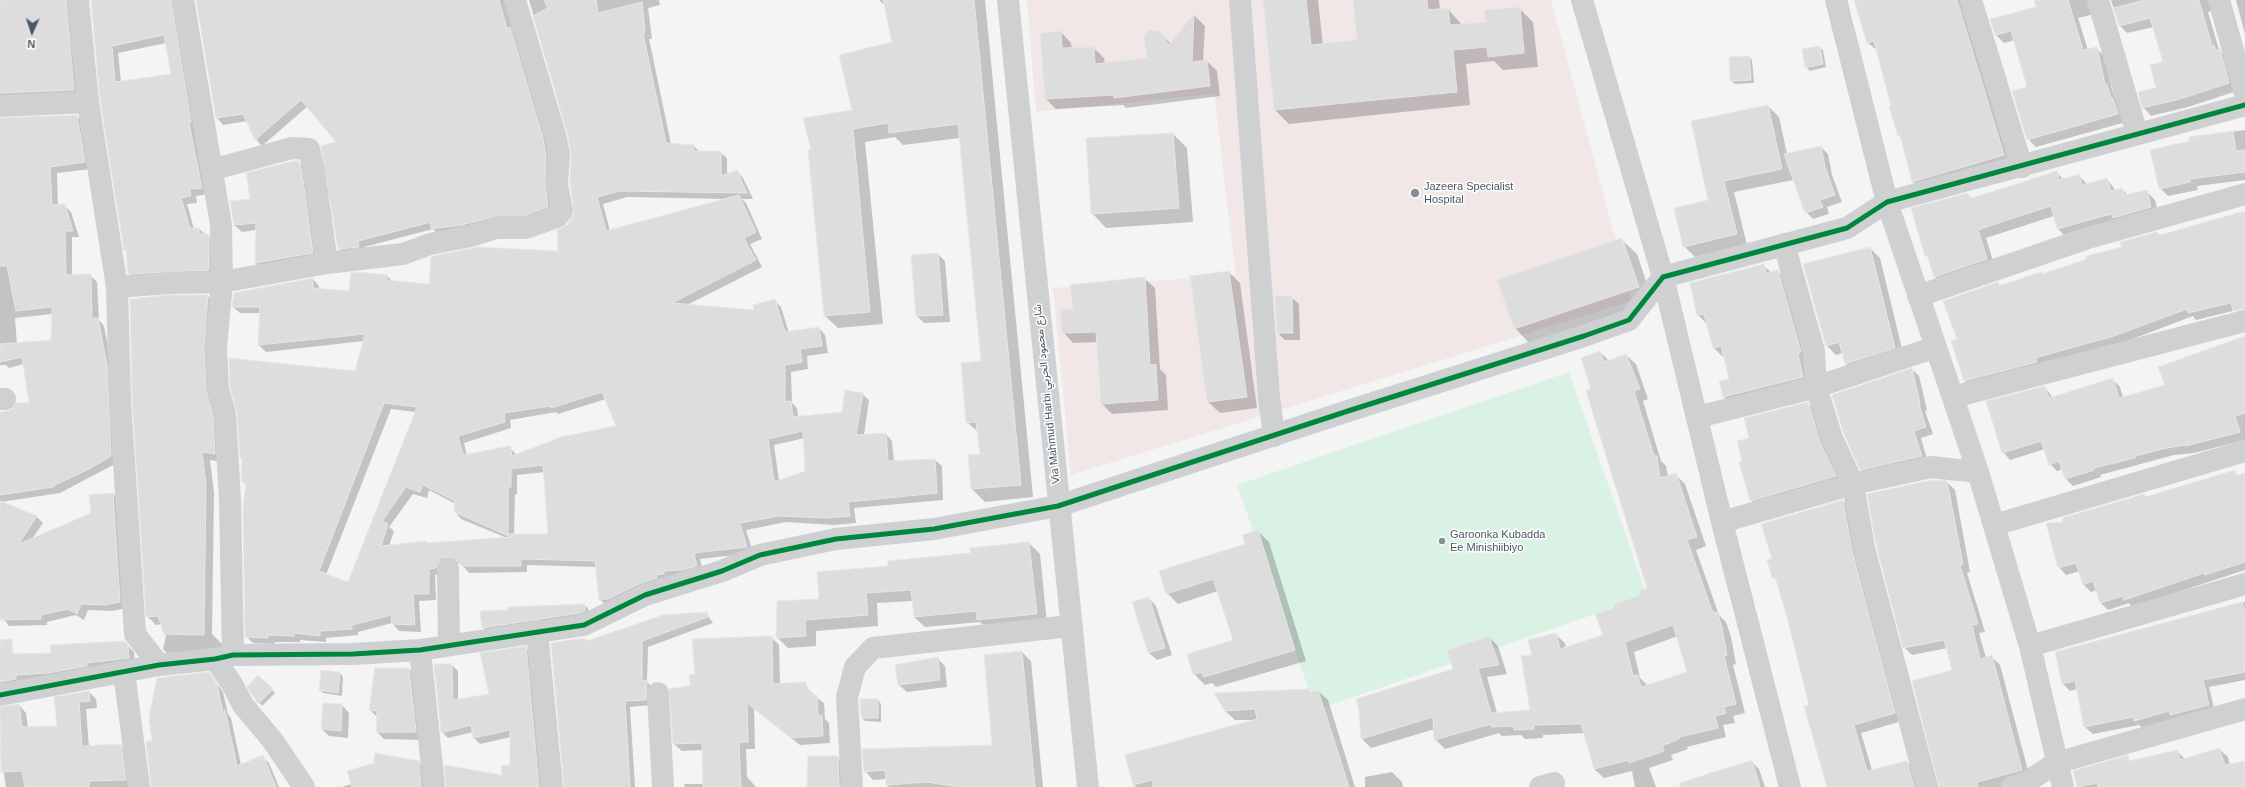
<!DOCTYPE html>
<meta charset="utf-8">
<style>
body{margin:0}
#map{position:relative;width:2245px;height:787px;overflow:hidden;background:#f4f4f4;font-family:Arial,sans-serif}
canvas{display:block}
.north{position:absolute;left:12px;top:12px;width:40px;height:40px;-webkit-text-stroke:3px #fff;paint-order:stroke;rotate:183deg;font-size:11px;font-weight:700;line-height:16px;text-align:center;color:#4a5661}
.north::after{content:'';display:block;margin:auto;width:14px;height:18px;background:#4a5661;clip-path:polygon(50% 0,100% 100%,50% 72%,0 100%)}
</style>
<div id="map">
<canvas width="2245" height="787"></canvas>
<div class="north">N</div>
</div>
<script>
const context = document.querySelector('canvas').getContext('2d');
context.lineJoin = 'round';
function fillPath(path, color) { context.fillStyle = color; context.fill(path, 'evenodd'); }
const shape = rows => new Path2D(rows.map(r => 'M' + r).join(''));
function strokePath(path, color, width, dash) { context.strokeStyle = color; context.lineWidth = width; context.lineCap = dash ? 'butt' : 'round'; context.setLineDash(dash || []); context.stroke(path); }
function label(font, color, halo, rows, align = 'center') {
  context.font = font + ' Arial,Vazirmatn,sans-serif'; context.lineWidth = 3; context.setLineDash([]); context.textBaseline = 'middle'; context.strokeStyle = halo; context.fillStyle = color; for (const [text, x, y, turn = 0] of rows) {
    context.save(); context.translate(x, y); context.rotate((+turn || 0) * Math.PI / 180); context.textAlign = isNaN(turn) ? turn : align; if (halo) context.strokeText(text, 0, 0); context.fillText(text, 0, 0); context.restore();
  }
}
const medical = shape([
 [1027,0,1551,0,1632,301,1071,475,1053,288,1236,275,1214,94,1036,112]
]);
const green = shape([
 [1569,372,1647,596,1316,710,1237,485]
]);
const shadow = shape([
 [0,0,74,0,80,96,0,104],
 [92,0,180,0,208,194,196,196,197,203,187,204,194,229,199,229,215,242,216,276,135,280,129,273],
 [166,43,172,75,121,82,118,53],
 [197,0,512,0,549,146,555,213,438,235,433,229,364,247,365,253,345,255,339,249,338,143,308,106,262,146,256,139,247,121,223,125,217,118],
 [529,0,659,0,660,5,648,8,652,39,649,39,671,144,694,146,700,152,720,152,727,158,727,175,737,171,743,178,753,199,742,199,746,203,762,239,750,244,762,267,687,305,755,311,774,300,781,307,789,333,819,328,825,335,828,353,807,356,808,369,791,372,792,403,797,408,798,417,843,413,862,394,869,400,864,435,886,434,892,441,894,462,935,460,942,466,943,500,854,508,856,523,834,525,786,522,746,530,753,553,700,559,703,572,606,606,600,599,597,567,527,565,527,572,469,573,461,564,455,563,442,574,435,575,436,600,419,601,421,632,399,631,392,623,358,632,358,635,326,638,326,642,300,640,300,642,275,642,275,644,253,643,246,636,247,485,242,481,356,372,364,341,266,352,259,345,260,313,240,313,233,307,313,279,319,286,319,289,350,292,387,276,392,281,430,285,559,252,567,226,575,214,572,151],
 [627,197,727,199,610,231,603,204],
 [606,399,617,427,517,455,510,448,467,456,464,443,511,428,510,420,556,412,558,414],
 [391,409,416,412,348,583,326,575],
 [805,438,806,472,779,481,774,445],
 [545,472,549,535,514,535,515,494,517,494,517,475],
 [429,490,456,504,455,512,461,519,507,538,427,544,426,542,389,546,394,531,389,527,413,494,427,498],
 [879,0,985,0,1033,497,985,502,972,489,969,456,981,455,979,433,967,422,982,362,960,138,903,145,895,137,865,142,883,324,838,328,825,316,812,151,853,111,893,43,885,6],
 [1264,0,1318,0,1323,45,1358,41,1354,0,1439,0,1440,10,1448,9,1462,25,1487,23,1519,8,1533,22,1538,67,1503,70,1494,61,1466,64,1470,105,1289,124,1275,110],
 [1856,0,1961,0,2011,163,1921,189,1913,182,1877,50,1868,43],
 [2035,0,2097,0,2094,14,2078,18,2088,50,2096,48,2104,56,2112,90,2126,122,2036,147,2028,139,2028,88,2015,40,2004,43,1996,35,2038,8],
 [2111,0,2218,0,2215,10,2208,12,2219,50,2227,58,2237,91,2188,107,2151,116,2143,107,2157,88,2164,63,2154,27,2127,33,2119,25],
 [2236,0,2245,0,2245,34],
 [1194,15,1205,26,1203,61,1207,61,1217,71,1220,96,1126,108,1123,105,1056,109,1046,99,1061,32,1071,43,1072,49,1094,48,1104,58,1105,64,1148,59,1159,32,1171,44],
 [1819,47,1823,50,1826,67,1810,71,1806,67],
 [1749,57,1752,60,1754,83,1735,84,1731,81],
 [1768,106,1779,117,1787,154,1821,147,1828,154,1832,175,1842,202,1827,207,1829,214,1813,219,1806,212,1793,176,1793,180,1734,192,1747,245,1695,257,1684,246,1709,200],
 [77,116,84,123,91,169,57,173,58,206,64,205,71,212,79,237,72,237,72,276,90,275,97,282,99,320,104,326,113,372,117,463,60,493,1,502,36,516,43,523,32,539,92,514,113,494,120,500,127,608,112,611,88,610,84,620,76,615,47,622,47,625,9,626,0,615,0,412,5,413,30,404,24,364,9,368,6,365,0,365,0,119],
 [52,314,52,341,17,344,15,318],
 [2245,130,2245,180,2197,186,2198,190,2168,196,2160,188,2191,142,2191,138],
 [1173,134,1187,148,1193,222,1106,228,1092,213],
 [298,162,306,169,320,260,263,270,256,263,257,230,242,232,234,225,251,200],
 [2056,172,2064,180,2079,176,2087,184,2107,179,2116,191,2122,189,2128,196,2147,192,2155,200,2159,215,2066,237,2058,229,2054,216,1986,238,1995,267,1943,285,1935,277,1929,259,1926,255,1967,194,1972,199],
 [2245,212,2245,308,2196,320,2193,316,2122,343,1972,388,1965,381,1958,340,1997,283,2001,287,2160,236],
 [1622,240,1637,254,1653,302,1529,343,1515,328],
 [1870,248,1880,258,1904,357,1856,373,1846,364,1843,353,1836,355,1826,345],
 [938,254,945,261,950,322,924,323,917,316],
 [1763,265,1772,273,1778,271,1787,280,1811,386,1733,405,1724,397,1731,379,1724,356,1722,356,1714,348,1707,324,1698,315],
 [1229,272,1240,283,1257,408,1220,413,1208,402,1191,277],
 [1144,278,1155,288,1160,369,1166,375,1168,410,1112,414,1102,404,1098,342,1073,343,1063,332,1074,310],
 [208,296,216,304,223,462,210,460,214,493,212,634,228,650,174,660,163,649,166,636,162,624,156,625,147,616],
 [1291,297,1299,304,1300,340,1285,340,1278,333],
 [2245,337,2245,440,2194,453,2174,455,2100,475,2101,477,2073,486,2066,479,2063,469,2057,471,2050,464,2045,449,2010,460,2003,452,2045,387,2053,398,2112,379,2120,387,2123,398,2166,386],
 [1600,352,1609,361,1626,355,1636,364,1648,399,1643,401,1661,461,1666,466,1668,477,1675,474,1685,484,1706,546,1696,550,1719,615,1726,622,1731,637,1736,664,1733,665,1745,713,1733,716,1735,723,1723,725,1726,737,1687,747,1688,749,1671,755,1673,760,1649,768,1656,787,1635,787,1632,771,1604,778,1594,769,1584,733,1543,735,1543,738,1525,739,1521,735,1502,736,1499,733,1445,749,1435,739,1435,729,1371,748,1362,739,1454,669,1489,637,1498,646,1507,674,1487,677,1497,713,1531,710,1533,656,1555,634,1565,643,1566,648,1604,636,1615,608,1642,595,1649,589,1593,389],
 [1678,636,1688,673,1648,686,1640,678,1634,652],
 [1912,369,1919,376,1927,410,1925,411,1933,434,1921,438,1928,463,1868,476,1861,469],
 [1807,403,1815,411,1842,483,1759,508,1751,500,1743,462,1750,438],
 [2235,474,2237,476,2245,474,2245,570,2132,607,2129,603,2108,610,2100,602,2097,590,2091,592,2083,584,2080,571,2066,575,2059,567,2064,523,2144,495,2146,497],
 [1947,482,1955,490,1970,572,1967,573,1985,632,1979,633,1986,658,1992,657,2000,665,2030,778,2002,787,1940,787,1954,671,1948,648,1912,655,1904,647],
 [1843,501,1851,509,1902,721,1861,733,1872,770,1907,762,1915,770,1920,787,1831,787,1788,616,1778,582,1773,577,1773,560],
 [1258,531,1269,542,1306,661,1216,687,1212,683,1205,685,1194,674,1234,640,1218,591,1178,604,1167,593,1246,544],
 [1029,543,1040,554,1047,624,988,630,980,622,925,627,914,617,913,601,877,603,878,626,816,631,816,646,788,648,777,637,820,600,889,567],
 [1149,598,1156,606,1172,655,1157,660,1149,653,1134,603],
 [2245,602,2245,680,2209,687,2215,712,2142,728,2139,725,2093,734,2085,727,2077,689,2070,691,2063,684,2213,610],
 [584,605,588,608,588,614,486,631,483,627],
 [706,613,713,623,648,647,647,682,652,687,651,705,630,707,635,787,565,787,552,644,585,639,588,642],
 [771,637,779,645,780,685,804,683,814,696,824,703,825,719,829,723,830,743,800,745,754,709,755,749,746,749,747,777,756,787,685,787,684,784,704,784,703,750,682,751,674,744,696,675],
 [124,642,134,652,135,664,6,689,0,683,0,664],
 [526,648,531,653,544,787,446,787,503,776,511,766,511,737,480,744,474,738,473,732,448,738,442,732,452,665,458,671,458,700,490,695],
 [1022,652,1031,661,1043,787,889,787,886,784,886,779,873,780,865,771,994,746],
 [938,659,945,666,947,687,907,692,899,685],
 [409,669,416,676,423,740,384,739,377,732,378,718,370,710],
 [209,673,223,692,228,714,231,718,241,765,262,756,269,763,279,787,152,787,153,742],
 [340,673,343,677,342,696,323,693,320,690],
 [258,677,275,693,262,706,249,687],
 [1308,690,1312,693,1318,691,1328,700,1355,787,1136,787,1134,785,1126,756,1257,720,1235,720,1225,711],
 [89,692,96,699,97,708,86,709,89,747,120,745,128,752,132,787,6,787,0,749,0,707,19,705,26,713,28,728,58,727,56,698],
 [878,700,881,704,881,722,865,721,862,718],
 [342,705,349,713,348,738,329,736,322,729],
 [2219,749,2228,757,2230,765,2245,762,2245,787,2078,787,2075,772,2127,757,2132,762,2177,751,2186,760],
 [837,757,845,765,846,787,807,787],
 [1751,761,1759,769,1765,787,1693,787,1690,781,1712,772,1713,774],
 [418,762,427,770,429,787,342,787],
 [1392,772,1402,782,1403,787,1365,787,1365,777]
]);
const building = shape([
 [0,0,66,0,74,90,0,93,0,0],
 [91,0,171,0,191,122,189,123,202,188,190,189,191,196,181,198,190,228,199,228,199,234,209,234,209,270,128,274,126,250,124,251,100,100,91,0],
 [164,35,171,74,115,82,112,46,164,35],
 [196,0,499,0,507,29,510,27,543,138,546,155,545,183,548,207,524,216,496,216,462,225,431,229,431,222,358,241,359,247,338,249,321,146,336,142,301,100,255,140,243,114,216,118,196,0],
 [544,0,596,0,598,13,642,2,645,32,643,33,666,143,694,145,694,151,721,151,721,176,737,170,747,193,619,191,597,197,606,231,739,195,756,232,744,238,756,260,672,303,754,310,753,305,775,299,785,332,819,327,822,346,800,349,802,362,785,365,785,402,791,401,793,417,842,412,845,390,863,393,856,435,886,433,888,461,935,459,937,493,848,502,850,516,827,518,779,516,740,523,747,547,694,553,697,566,683,570,664,571,664,574,656,575,657,578,639,584,608,599,599,600,595,561,521,559,521,566,462,566,454,558,447,557,441,558,436,568,429,569,429,594,413,594,415,625,392,624,391,615,352,625,352,629,320,631,320,636,294,633,294,636,268,635,268,638,245,637,243,509,246,482,241,481,242,459,240,458,237,413,230,387,229,358,355,371,365,334,258,345,260,307,232,307,234,293,313,278,313,288,349,291,351,273,356,272,387,275,386,280,429,284,431,257,433,256,478,247,558,251,557,230,567,225,574,214,570,183,571,155,567,132,533,16,548,8,544,0],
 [602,392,616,426,561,437,512,456,510,446,463,455,458,436,505,422,504,413,550,406,551,408,602,392],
 [384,403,417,407,348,582,319,571,384,403],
 [803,431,805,471,774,482,768,439,803,431],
 [543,465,548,534,508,534,508,487,511,487,511,469,543,465],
 [423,485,455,501,454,512,511,537,426,543,426,541,381,546,388,524,382,521,406,487,420,492,423,485],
 [883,0,974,0,1021,485,971,489,968,455,980,454,976,422,966,423,961,363,981,361,958,124,889,133,888,123,853,129,870,312,824,316,808,150,811,150,803,118,852,110,839,55,892,42,883,0],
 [1263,0,1306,0,1311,45,1357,40,1353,0,1427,0,1428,10,1448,8,1450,25,1486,22,1484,10,1520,7,1524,53,1488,57,1487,47,1453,50,1457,92,1274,110,1263,0],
 [1854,0,1957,0,2004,155,1912,182,1900,135,1898,136,1889,107,1891,106,1874,41,1867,43,1854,0],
 [2034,0,2068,0,2083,50,2097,47,2105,84,2107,84,2111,99,2113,98,2118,114,2027,140,2012,91,2027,87,2011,31,1995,35,1990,19,2036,7,2034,0],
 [2145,0,2199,0,2212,46,2214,45,2216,50,2220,49,2229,83,2180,99,2142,108,2138,92,2156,88,2150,65,2163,62,2150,18,2119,26,2113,8,2145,0],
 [1194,14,1192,62,1207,60,1210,86,1114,98,1114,95,1045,99,1040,33,1061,31,1062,48,1094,47,1095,64,1147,58,1144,38,1146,33,1150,30,1159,31,1169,45,1194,14],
 [1820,46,1823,64,1805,68,1802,49,1820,46],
 [1749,56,1751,80,1730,81,1729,57,1749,56],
 [1768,105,1782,169,1724,181,1737,234,1683,247,1674,208,1708,200,1691,121,1768,105],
 [77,115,85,162,50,167,52,205,65,204,73,231,65,231,66,275,91,274,92,318,98,318,107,365,111,456,91,468,57,484,53,487,0,495,0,412,11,410,16,403,29,403,22,357,0,362,0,344,51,340,52,307,16,311,7,266,0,266,0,118,77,115],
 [2233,131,2236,151,2245,150,2245,172,2190,179,2190,182,2159,189,2150,150,2190,141,2189,137,2233,131],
 [1173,133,1179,208,1091,214,1086,138,1173,133],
 [1821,146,1825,167,1835,195,1820,200,1823,207,1805,213,1784,154,1821,146],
 [293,161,299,161,302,173,313,253,255,263,256,223,234,225,230,201,250,199,246,173,293,161],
 [2057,171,2059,180,2079,174,2082,185,2107,178,2111,191,2122,188,2124,195,2147,190,2151,207,2113,218,2111,214,2057,229,2051,206,2004,221,1978,230,1987,259,1934,277,1927,255,1925,256,1911,208,1968,193,1969,199,2057,171],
 [2245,211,2245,309,2233,311,2231,303,2188,313,2187,309,2114,336,2035,358,2037,362,1964,381,1951,341,1957,339,1943,301,1998,282,1999,286,2041,272,2042,274,2087,259,2086,256,2122,247,2120,242,2157,232,2160,235,2245,211],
 [1622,238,1639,287,1514,329,1497,280,1622,238],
 [1870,247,1895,348,1845,364,1839,342,1826,346,1803,264,1870,247],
 [938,253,943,315,916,316,911,255,938,253],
 [1764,264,1766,273,1778,270,1801,352,1798,353,1803,377,1723,397,1719,381,1729,379,1721,346,1713,348,1704,314,1697,315,1690,283,1764,264],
 [1229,271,1247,397,1207,402,1190,276,1229,271],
 [1145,277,1150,365,1156,364,1158,400,1101,404,1096,332,1062,333,1060,309,1073,309,1070,285,1145,277],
 [170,295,208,295,204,348,206,390,213,416,215,454,202,452,206,484,204,635,164,634,158,616,146,617,132,399,130,299,170,295],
 [1275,296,1292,296,1293,333,1277,333,1275,296],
 [2245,336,2245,413,2235,416,2240,432,2186,446,2185,445,2167,448,2135,456,2135,458,2094,468,2094,470,2065,479,2059,461,2049,465,2041,441,2002,453,1986,401,2045,386,2049,398,2113,378,2119,398,2165,385,2158,367,2245,336],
 [1600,351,1604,362,1626,354,1640,389,1634,391,1654,456,1657,456,1660,478,1676,473,1697,537,1687,540,1713,613,1717,612,1722,627,1727,655,1724,656,1736,704,1724,707,1726,713,1715,716,1718,728,1679,737,1679,739,1662,746,1664,751,1629,763,1629,760,1594,769,1581,724,1534,725,1534,729,1514,730,1514,726,1491,727,1491,724,1434,740,1433,717,1361,739,1359,710,1356,699,1453,669,1447,650,1489,636,1499,665,1478,668,1491,713,1530,710,1521,656,1532,655,1528,640,1556,633,1560,649,1603,635,1595,614,1614,608,1613,605,1641,595,1640,591,1647,588,1586,391,1591,388,1581,358,1600,351],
 [1673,625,1687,672,1641,687,1638,675,1633,676,1625,642,1673,625],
 [1912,368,1920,403,1919,404,1926,427,1914,431,1922,456,1860,470,1844,434,1832,395,1912,368],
 [1808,402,1820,442,1836,476,1750,501,1739,462,1742,461,1737,441,1749,438,1744,418,1808,402],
 [2235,470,2236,475,2245,473,2245,562,2205,575,2204,573,2124,600,2123,596,2100,603,2093,581,2083,585,2076,563,2058,568,2046,523,2063,522,2062,518,2144,494,2145,497,2235,470],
 [1932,480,1947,481,1963,564,1960,565,1978,624,1972,625,1980,659,1992,655,2022,770,1977,782,1978,787,1939,787,1912,681,1952,670,1944,640,1903,648,1876,545,1867,494,1932,480],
 [113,493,120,602,105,605,81,604,77,614,68,609,41,615,41,619,0,620,0,501,37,516,19,544,91,513,89,495,113,493],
 [1843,500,1852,551,1895,713,1854,725,1867,771,1907,761,1914,787,1827,787,1804,706,1809,705,1787,617,1775,577,1772,578,1767,560,1772,559,1761,524,1843,500],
 [1258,530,1295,650,1204,677,1201,672,1193,675,1187,654,1233,640,1213,579,1166,594,1159,571,1245,544,1242,535,1258,530],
 [1029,542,1037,614,977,620,976,611,914,617,911,590,866,593,868,615,805,620,806,636,776,638,777,601,819,599,817,572,888,566,888,561,970,553,970,548,1029,542],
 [1149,597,1165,648,1148,653,1132,602,1149,597],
 [2242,602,2245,612,2245,672,2203,680,2209,705,2170,715,2169,711,2134,721,2133,717,2084,727,2075,681,2062,684,2055,652,2242,602],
 [585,604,585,611,580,613,482,628,480,611,508,610,508,607,585,604],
 [707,612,708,617,642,641,642,681,647,680,646,700,625,701,630,787,564,787,551,643,585,638,584,642,663,615,707,612],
 [772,636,773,684,805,682,811,695,817,695,818,715,822,715,823,736,791,738,747,703,748,742,739,742,741,787,703,787,702,743,673,744,669,689,690,686,689,675,695,674,692,639,772,636],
 [12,639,13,654,51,653,50,645,125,641,128,645,129,658,87,663,87,666,48,673,16,675,16,679,0,682,0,640,12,639],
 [526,646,539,787,446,787,444,765,502,775,501,766,510,765,510,730,473,738,471,725,441,733,434,664,452,664,453,700,489,694,480,653,526,646],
 [1022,651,1035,787,960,787,926,782,886,785,885,770,864,772,862,749,992,745,984,655,1022,651],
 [938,657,940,680,898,685,895,665,938,657],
 [375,668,409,668,416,732,376,732,377,711,369,710,375,668],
 [321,670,340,672,338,693,319,690,321,670],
 [209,672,217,684,223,713,225,710,237,766,263,755,276,787,151,787,146,741,152,741,149,717,157,678,209,672],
 [258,675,273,689,258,704,247,687,258,675],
 [1309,689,1310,693,1318,690,1349,787,1153,787,1152,780,1133,785,1125,755,1257,719,1255,709,1225,711,1214,693,1309,689],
 [89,691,90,701,79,702,82,746,121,744,126,780,89,781,89,787,25,787,22,771,1,772,0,707,19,704,22,727,57,726,54,697,89,691],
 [860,699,878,699,878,718,861,718,860,699],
 [323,703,342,704,341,731,321,729,323,703],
 [2219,748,2225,765,2245,761,2245,787,2098,787,2097,783,2077,787,2073,771,2128,755,2129,761,2178,750,2180,760,2219,748],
 [375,753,419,761,421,787,352,787,347,771,374,763,375,753],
 [808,756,838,756,839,787,807,787,808,756],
 [1752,760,1760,787,1680,787,1680,783,1752,760]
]);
const minor = shape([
 [78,0,88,102,117,287,120,400,135,634,159,665],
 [183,0,221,225,222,282,216,347,218,389,225,414,230,500,233,655],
 [1240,0,1269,397,1274,436],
 [1582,0,1663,277,1722,522,1790,787],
 [1836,0,1887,202,1978,472,2030,646,2063,787],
 [1971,0,2022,167],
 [2098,0,2137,134],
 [2219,0,2245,93],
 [0,106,88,102],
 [211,170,292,148,309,149,314,171,327,263],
 [1784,244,1814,351,1816,387,1832,438,1853,484,1864,548,1927,787],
 [117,287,169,283,222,282,327,263,403,254,430,244,471,236,496,228,526,228,557,217,562,211,557,184,559,154,555,135,515,0],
 [1918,296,2088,238,2245,194],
 [1953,397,2245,321],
 [0,399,5,399],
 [1698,417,1816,387,1936,347],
 [1722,522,1853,484,1931,467,1978,472],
 [1994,525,2245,451],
 [448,569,449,644],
 [537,631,552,787],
 [2030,646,2245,584],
 [420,650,434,787],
 [215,659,232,684,243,705,273,741,304,787],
 [124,672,139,787],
 [658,693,663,787],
 [0,695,159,665,215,659,233,655,353,654,420,650,584,625,645,595,722,571,760,555,836,539,934,529,1058,506,1348,411,1584,336,1629,320,1663,277,1847,228,1887,202,2245,105],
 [852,787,847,697,855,667,873,648,1070,626],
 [1540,787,1554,783],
 [2012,787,2025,783,2056,763,2245,709]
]);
const tertiary = shape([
 [1008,0,1088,787]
]);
const cycleway = shape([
 [0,695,159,665,215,659,233,655,353,654,420,650,584,625,645,595,722,571,760,555,836,539,934,529,1058,506,1348,411,1584,336,1629,320,1663,277,1847,228,1887,202,2245,105]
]);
const markers = [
 [1415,193,5,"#868d94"],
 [1442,541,4,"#868d94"]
];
const poiNames = [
 ["Jazeera Specialist",1424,187],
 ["Hospital",1424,200],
 ["Garoonka Kubadda",1450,535],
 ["Ee Minishiibiyo",1450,548]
];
const streetNames = [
 ["Via Mahmud Harbi شارع محمود الحربي",1047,394,-96]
];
fillPath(medical, '#f1e7e6');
fillPath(green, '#d9f2e3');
fillPath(shadow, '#0003');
fillPath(building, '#ddddde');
strokePath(building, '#e5e6e7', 1);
strokePath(minor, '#ced0d2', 22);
strokePath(tertiary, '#ced0d2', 22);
strokePath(cycleway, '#00873e', 5);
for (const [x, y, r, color] of markers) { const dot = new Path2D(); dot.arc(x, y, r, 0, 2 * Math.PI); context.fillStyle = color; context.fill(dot); strokePath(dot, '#fff', 1.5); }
label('11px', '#4a5661', '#fff', poiNames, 'left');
label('11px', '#4a5661', '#fff', streetNames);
</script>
